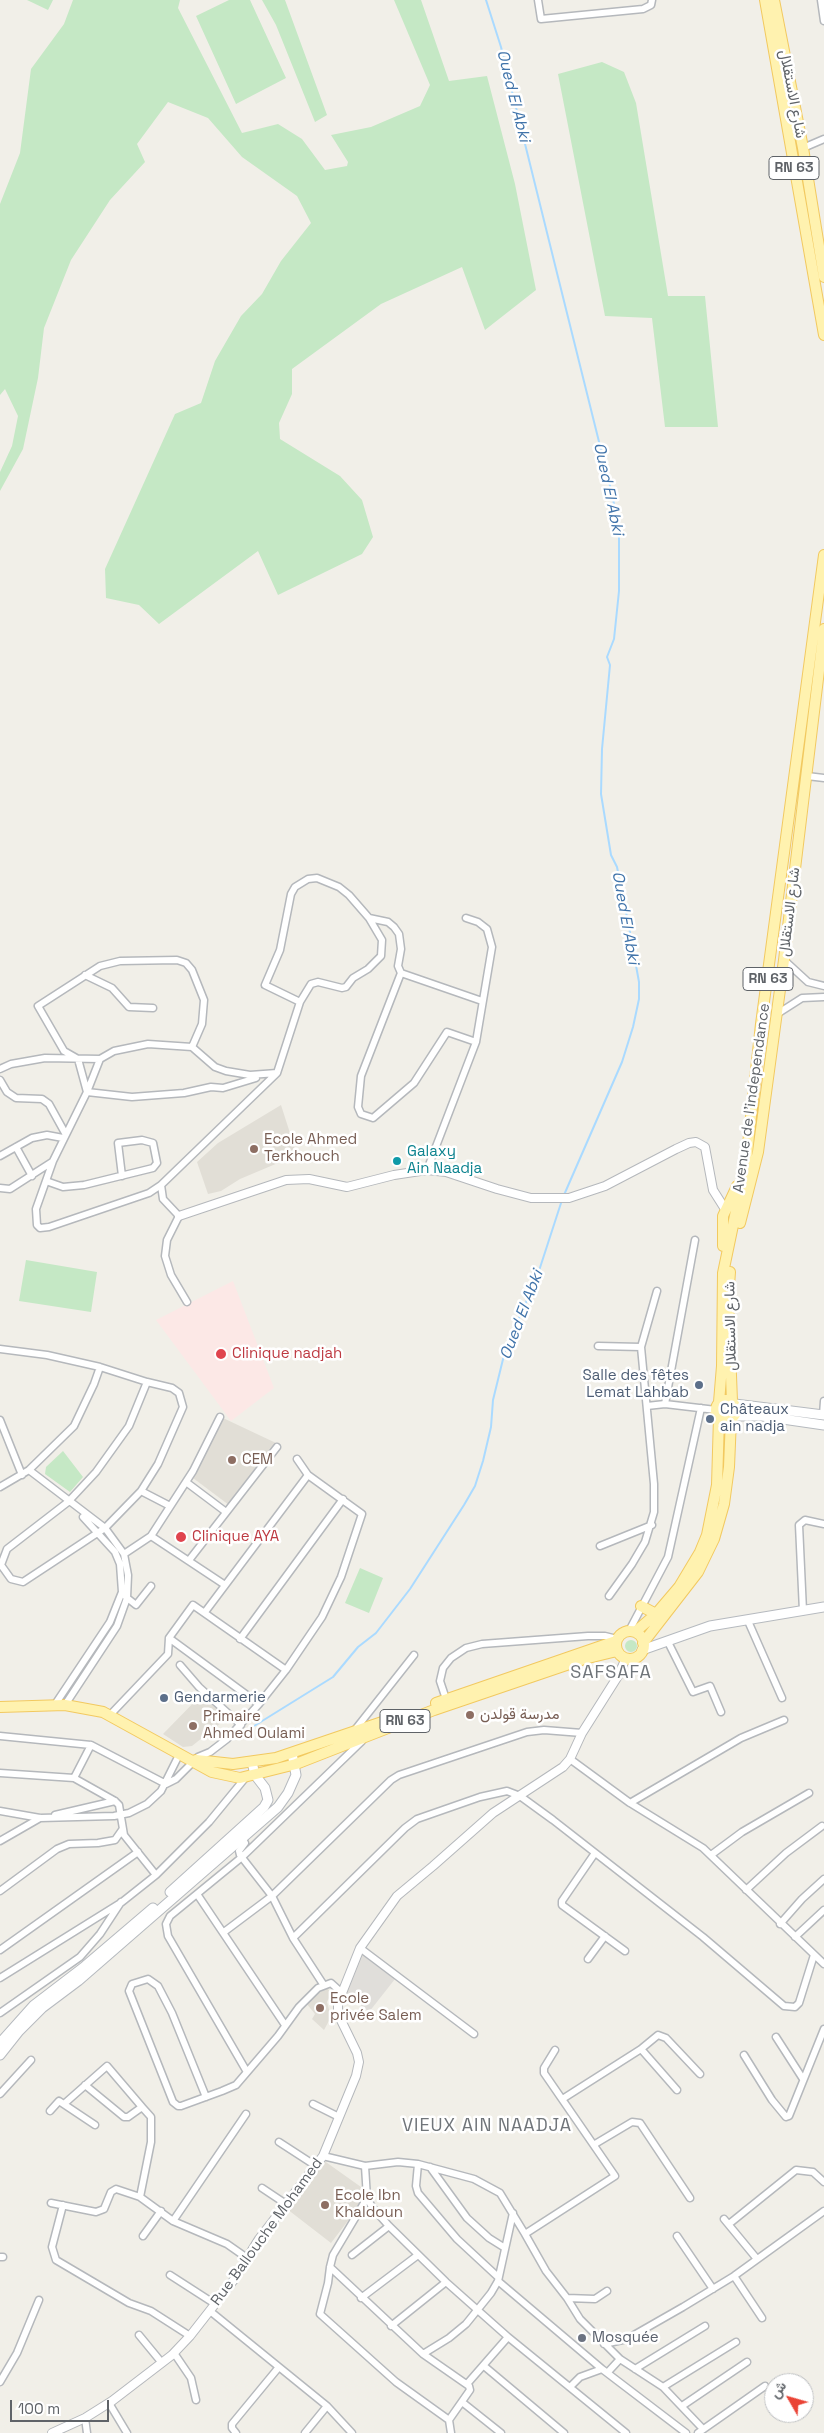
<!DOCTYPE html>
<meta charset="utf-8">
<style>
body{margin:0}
#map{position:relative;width:824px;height:2433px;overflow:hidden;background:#f1efe8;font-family:"Space Grotesk",Vazirmatn,sans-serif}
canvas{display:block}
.north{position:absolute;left:764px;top:2373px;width:50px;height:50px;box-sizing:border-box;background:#fff;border:1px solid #bfc1c3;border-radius:50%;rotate:308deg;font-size:14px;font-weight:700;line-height:20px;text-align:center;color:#5f6368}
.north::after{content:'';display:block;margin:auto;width:18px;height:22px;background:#ea4335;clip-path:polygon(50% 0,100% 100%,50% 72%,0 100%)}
.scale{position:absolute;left:10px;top:2400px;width:99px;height:22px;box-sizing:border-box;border:2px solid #5f6368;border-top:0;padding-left:6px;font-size:15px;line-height:18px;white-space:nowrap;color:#5f6368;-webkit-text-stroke:4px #fff;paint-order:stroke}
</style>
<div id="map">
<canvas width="824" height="2433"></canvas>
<div class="north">ش</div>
<div class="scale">100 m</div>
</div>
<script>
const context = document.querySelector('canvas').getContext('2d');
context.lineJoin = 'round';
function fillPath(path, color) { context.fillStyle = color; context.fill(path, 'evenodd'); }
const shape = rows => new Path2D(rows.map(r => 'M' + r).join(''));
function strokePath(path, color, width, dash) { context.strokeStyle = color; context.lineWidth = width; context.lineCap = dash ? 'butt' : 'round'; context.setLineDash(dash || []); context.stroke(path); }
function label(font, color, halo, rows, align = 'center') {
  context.font = font + ' "Space Grotesk",Vazirmatn,sans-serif'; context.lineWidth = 5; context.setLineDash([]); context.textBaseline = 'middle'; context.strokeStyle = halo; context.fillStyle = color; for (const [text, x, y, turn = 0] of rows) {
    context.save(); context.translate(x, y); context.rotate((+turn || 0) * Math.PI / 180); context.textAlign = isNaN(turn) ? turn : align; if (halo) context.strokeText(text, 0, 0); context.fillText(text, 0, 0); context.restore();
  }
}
const industrial = shape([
 [363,1954,395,1979,369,2012,346,1993,358,1958]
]);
const education = shape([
 [281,1105,297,1155,240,1179,221,1191,208,1194,197,1162,218,1143],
 [223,1418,276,1443,229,1505,193,1478],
 [202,1694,227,1718,192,1746,183,1747,163,1734],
 [327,1987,331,1994,327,2002,331,2017,324,2030,312,2019,315,2014,306,2003],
 [323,2160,361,2187,363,2201,331,2243,287,2209]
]);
const medical = shape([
 [233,1281,274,1388,231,1421,156,1320]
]);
const green = shape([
 [27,0,53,0,48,10],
 [73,0,180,0,178,8,242,133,278,124,302,139,325,170,347,166,348,162,331,135,371,127,420,106,430,85,394,0,421,0,449,81,487,76,515,184,536,290,485,330,462,267,381,304,292,369,292,394,279,423,280,439,340,476,362,500,373,537,362,554,278,595,258,551,159,624,139,605,106,598,105,569,175,414,201,403,215,361,241,316,262,294,281,261,311,223,297,196,242,157,208,118,168,102,137,144,145,162,110,200,71,260,44,328,38,378,23,449,0,491,0,472,12,446,18,416,5,389,0,395,0,204,20,153,31,69,64,24],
 [229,0,250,0,286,78,236,104,196,16],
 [262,0,285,0,327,115,315,122,276,25],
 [602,62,624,72,636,103,668,296,705,296,718,427,665,427,652,318,605,316,558,74],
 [26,1260,97,1272,91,1312,19,1301],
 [63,1451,83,1477,70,1492,45,1474,46,1467],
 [360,1568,383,1578,369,1613,345,1603],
 '625 1646a6 6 0 1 1 12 0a6 6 0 1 1-12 0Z'
]);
const stream = shape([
 [486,0,501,47,557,273,613,498,619,538,619,591,614,639,607,657,610,665,602,749,601,794,611,855,617,867,629,927,639,982,639,999,633,1027,622,1062,564,1195],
 [246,1731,333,1677,358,1647,376,1633,410,1589,464,1505,475,1486,483,1461,491,1427,493,1400,506,1347,536,1280,562,1200]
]);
const minor = shape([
 [538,0,541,19,643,9,651,5,652,0],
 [821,0,824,21],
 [803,148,824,139],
 [807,776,824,778],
 [784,960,808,982,824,986],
 [85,975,112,988,129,1007,153,1008],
 [300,1002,265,985,280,950,291,894,295,887,308,879,317,878,339,887,349,895,369,918,388,922,394,927,399,934,401,949,398,966,401,973],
 [777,1014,802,998,824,997],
 [476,1042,447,1032,414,1083,373,1118,361,1114,358,1107,361,1076,401,973,482,1001],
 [100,1059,87,1092,132,1097,184,1093,211,1087,223,1088,256,1078],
 [0,1069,11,1064,45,1058,100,1059,114,1051,148,1044,192,1047],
 [277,1073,300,1002,311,984,318,982,342,988,346,987,353,978,368,969,381,956,382,940,369,918],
 [0,1080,7,1092,16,1098,42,1099,49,1104,65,1133],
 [16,1147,32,1176],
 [0,1156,32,1138,47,1135,63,1138],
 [427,1170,476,1042,492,947,487,929,478,922,466,918],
 [46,1181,63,1187,84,1185,153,1168,157,1163,153,1143,142,1140,118,1143,122,1176],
 [161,1185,149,1193,49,1227,40,1228,37,1225,36,1209,53,1161,87,1092,78,1059,64,1051,38,1006,100,966,120,961,177,960,186,963,192,970,204,1000,202,1024,192,1047,215,1067,226,1071,250,1075,277,1073,161,1185,163,1199,179,1216,167,1240,165,1256,171,1275,187,1302],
 [0,1188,10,1189,52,1162],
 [598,1346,641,1347],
 [0,1349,47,1355,100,1367,147,1382],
 [147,1382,172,1388,179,1393,183,1407,158,1464,141,1491,105,1528,23,1582,11,1579,1,1565,7,1549,68,1502,96,1472,129,1426,147,1382],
 [665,1404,716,1410],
 [647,1406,665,1404,695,1240],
 [823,1415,824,1401],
 [0,1420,22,1475],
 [29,1470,105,1528,124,1554,128,1575,127,1598,117,1626,65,1705],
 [186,1482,226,1512],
 [0,1487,29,1470,74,1426,94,1384,100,1367],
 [141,1491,170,1506],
 [151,1536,193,1471,220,1417],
 [600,1546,652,1525],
 [124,1554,151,1536,225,1585],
 [190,1559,277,1447],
 [609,1596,632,1564,645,1542,654,1512,654,1484,641,1347,657,1291],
 [126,1597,136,1605,151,1586],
 [803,1611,799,1525,805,1520,824,1524],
 [205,1612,308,1475],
 [748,1621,782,1698],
 [629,1631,668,1557,701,1408],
 [169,1638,259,1704],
 [240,1639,343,1499],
 [668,1642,693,1692,710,1686,721,1712],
 [180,1665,199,1687,241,1725],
 [446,1699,440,1681,443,1668,451,1658,466,1648,482,1644,588,1636,605,1636,617,1639],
 [54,1706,110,1622,122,1592,120,1564,115,1552,83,1517],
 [110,1715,168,1654,169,1638,193,1605,286,1670],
 [354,1731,414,1655],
 [0,1736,91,1745,166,1784,176,1779,198,1757,210,1752,227,1739,259,1704,286,1670,322,1617,341,1577,362,1514,308,1475,297,1459],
 [570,1759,630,1803,703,1848,824,1964],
 [0,1773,74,1778,115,1801,119,1805,124,1835,156,1875],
 [74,1778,91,1745],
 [630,1803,741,1738,784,1720],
 [0,1811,40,1818,114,1816,129,1813,147,1804,161,1791,180,1753],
 [55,1815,115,1801],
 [242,1838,245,1843,239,1851,240,1855,272,1896,293,1938,323,1984],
 [0,1841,40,1818],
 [595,1853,562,1901,562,1905,625,1951],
 [711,1855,742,1832,809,1793],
 [746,1890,786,1853,822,1826],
 [0,1891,57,1849,69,1844,98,1843,115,1840,122,1830],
 [197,1894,285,2025],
 [780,1924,802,1899,824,1879],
 [224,1932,272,1896,391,1780,399,1775,527,1732,544,1730,582,1733],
 [795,1937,824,1910],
 [293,1938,405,1828,417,1819,480,1797,507,1791,520,1796,553,1820,703,1937,784,2006,795,2007,799,2003,814,1955],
 [360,1948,474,2034],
 [0,1950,138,1852],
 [588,1959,605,1936],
 [0,1978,122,1902,156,1875,209,1822,246,1777],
 [0,2013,80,1957,100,1934,121,1902],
 [776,2037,803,2079],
 [641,2049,677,2090],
 [744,2055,772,2100,786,2117,789,2116,824,2029],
 [247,2072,168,1936,166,1924,170,1916,242,1857,362,1741],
 [85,2085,124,2117,128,2117,142,2107,151,2117,151,2142,140,2197],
 [0,2094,31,2060],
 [206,2097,172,2013,158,1986,148,1979,132,1984,129,1991,173,2102,178,2106,181,2106,222,2091,236,2085,278,2036,299,2007,318,1988,331,1983,342,1993],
 [564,2098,641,2049,658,2035,666,2038,700,2074],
 [64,2104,107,2066,142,2107],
 [313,2104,339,2117],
 [50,2111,59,2101,95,2125],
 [279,2142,316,2166],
 [595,2144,632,2122,640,2123,690,2198],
 [323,2156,365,2166,398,2162,418,2164,474,2179,500,2193,525,2234,615,2176,544,2073,544,2068,555,2050],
 [418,2164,416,2186,418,2193,457,2239,498,2277],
 [365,2166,367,2198,372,2207,389,2226,446,2282,508,2337,626,2433],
 [430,2167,467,2218,489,2238,505,2248],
 [262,2188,286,2204],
 [51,2203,96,2212,104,2209,111,2192,116,2189,140,2197,173,2221,227,2244,247,2258],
 [63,2205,52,2247,56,2260,129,2303,151,2311,190,2336],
 [724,2219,757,2259],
 [173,2221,246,2114],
 [729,2224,796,2170,813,2172,824,2182],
 [525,2234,546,2271,567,2298,595,2299,607,2291],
 [143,2236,161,2211],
 [677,2236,713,2289],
 [352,2255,389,2226],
 [0,2257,3,2257],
 [330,2267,423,2354,469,2386,470,2390,449,2420,396,2382,320,2314,328,2283,330,2267,333,2255,367,2198],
 [170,2275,215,2304],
 [734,2276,762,2318],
 [498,2281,602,2369,686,2433],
 [361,2298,418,2255],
 [567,2298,580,2319,620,2359,663,2387,736,2342],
 [210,2311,327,2406,352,2433],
 [391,2326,446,2282],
 [139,2335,162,2363],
 [604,2344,627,2339,683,2307,734,2276,824,2211],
 [174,2353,191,2378,196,2400],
 [423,2354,449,2338,466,2324,491,2293,498,2281,513,2213],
 [484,2366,564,2433],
 [635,2369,705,2326],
 [608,2372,620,2359],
 [0,2382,17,2353,39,2300],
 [467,2384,508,2337],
 [570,2387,580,2377,602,2369],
 [663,2387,703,2429],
 [462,2402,501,2433],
 [109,2403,127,2433],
 [682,2406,747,2362],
 [85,2418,87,2433],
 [449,2420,451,2433],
 [236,2433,232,2428,232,2424,279,2367],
 [305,2433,327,2406],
 [698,2433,765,2386]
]);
const tertiary = shape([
 [179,1216,286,1180,309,1179,347,1187,394,1175,427,1170,446,1172,497,1189,531,1198,569,1198,605,1186,676,1149,689,1143,696,1142,705,1147,713,1190,725,1209],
 [52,2433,85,2418,112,2401,172,2355,190,2336,233,2281,259,2239,323,2156,356,2076,359,2062,357,2053,338,2014,338,2003,360,1948,397,1896,433,1866,493,1813,563,1767,570,1759,582,1733,618,1676,626,1658]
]);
const secondary = shape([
 [735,1404,824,1415],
 [734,1416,762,1416,824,1425],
 [642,1650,710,1626,824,1607],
 [170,1892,264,1807,268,1800,265,1788,255,1775,252,1762],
 [0,2043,34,2005,85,1966,153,1908],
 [0,2055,19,2031,42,2008,78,1981,278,1807,288,1793,296,1775,292,1753]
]);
const primary = shape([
 [765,0,824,335],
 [774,0,803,148,824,277],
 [740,1223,758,1152,784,960,824,629],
 [723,1246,723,1216,737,1186],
 [730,1272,728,1299,732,1401],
 '716 1410a10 10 0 1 1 20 0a10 10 0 1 1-20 0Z',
 [719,1402,722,1366,723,1273,746,1163,761,1024,824,555],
 [641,1606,656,1614],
 '616 1645a14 14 0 1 1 28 0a14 14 0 1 1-28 0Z',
 [635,1632,656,1614,679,1587,700,1552,707,1535,717,1485,719,1417],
 [643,1643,698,1572,714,1539,724,1504,729,1467,731,1419],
 [436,1703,616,1641],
 [0,1707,65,1705,103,1712,212,1772,240,1778,296,1764,434,1710,584,1659,617,1651],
 [196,1760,233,1764,276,1758,394,1718]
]);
const markers = [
 [254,1149,5,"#8d6e63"],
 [397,1161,5,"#0f9aa8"],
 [221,1354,6,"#e0444e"],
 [699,1385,5,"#5c6f8a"],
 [710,1419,5,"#5c6f8a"],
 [232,1460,5,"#8d6e63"],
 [181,1537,6,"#e0444e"],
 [164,1698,5,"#5c6f8a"],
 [470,1715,5,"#8d6e63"],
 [193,1726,5,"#8d6e63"],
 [320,2008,5,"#8d6e63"],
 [325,2205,5,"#8d6e63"],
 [582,2338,5,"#6b7280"]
];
const shields = [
 [794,168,50],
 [768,979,50],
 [405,1721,50]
];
const shieldNames = [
 ["RN 63",794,168],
 ["RN 63",768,979],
 ["RN 63",405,1721]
];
const streetNames = [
 ["شارع الاستقلال",792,94,79],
 ["شارع الاستقلال",790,912,-83],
 ["Avenue de l'independance",752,1098,-82],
 ["شارع الاستقلال",731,1326,-91],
 ["Rue Ballouche Mohamed",267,2232,-54]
];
const educationNames = [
 ["Ecole Ahmed",264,1140],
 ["Terkhouch",264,1157],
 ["CEM",242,1460],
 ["مدرسة قولدن",480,1715],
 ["Primaire",203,1717],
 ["Ahmed Oulami",203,1734],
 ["Ecole",330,1999],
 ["privée Salem",330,2016],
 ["Ecole Ibn",335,2196],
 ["Khaldoun",335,2213]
];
const cultureNames = [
 ["Galaxy",407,1152],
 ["Ain Naadja",407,1169]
];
const healthNames = [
 ["Clinique nadjah",232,1354],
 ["Clinique AYA",192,1537]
];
const serviceNames = [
 ["Salle des fêtes",689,1376,"right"],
 ["Lemat Lahbab",689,1393,"right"],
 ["Châteaux",720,1410],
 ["ain nadja",720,1427],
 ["Gendarmerie",174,1698]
];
const worshipNames = [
 ["Mosquée",592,2338]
];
const waterNames = [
 ["Oued El Abki",513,96,76],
 ["Oued El Abki",608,489,78],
 ["Oued El Abki",625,918,80],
 ["Oued El Abki",522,1315,-69]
];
const quarterNames = [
 ["SAFSAFA",611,1673],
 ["VIEUX AIN NAADJA",487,2126]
];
fillPath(industrial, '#e0deda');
fillPath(education, '#e1ded6');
fillPath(medical, '#fce8e6');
fillPath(green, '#c5e8c5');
strokePath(stream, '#aadaff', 2);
strokePath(minor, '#b5b8bc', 9);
strokePath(tertiary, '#b5b8bc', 10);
strokePath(secondary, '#b6babf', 11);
strokePath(primary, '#f2c960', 12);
strokePath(minor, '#fff', 6);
strokePath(tertiary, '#fff', 8);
strokePath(secondary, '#fff', 9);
strokePath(primary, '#fff2af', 10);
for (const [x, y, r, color] of markers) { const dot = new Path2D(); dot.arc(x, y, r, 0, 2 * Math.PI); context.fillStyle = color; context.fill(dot); strokePath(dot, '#fff', 2); }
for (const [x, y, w] of shields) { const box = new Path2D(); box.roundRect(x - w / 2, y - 11.5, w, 23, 4); context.fillStyle = '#fff'; context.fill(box); strokePath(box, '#5f6368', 1); }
label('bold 14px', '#5f6368', null, shieldNames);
label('15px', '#5f6368', '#fff', streetNames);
label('15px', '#785e54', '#fff', educationNames, 'left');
label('15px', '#0d838f', '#fff', cultureNames, 'left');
label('15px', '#be3a42', '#fff', healthNames, 'left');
label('15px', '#4e5e75', '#fff', serviceNames, 'left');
label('15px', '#5b616d', '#fff', worshipNames, 'left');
label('italic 16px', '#4174aa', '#fff', waterNames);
context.letterSpacing = '1px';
label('18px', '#70757a', '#fff', quarterNames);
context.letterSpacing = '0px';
</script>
